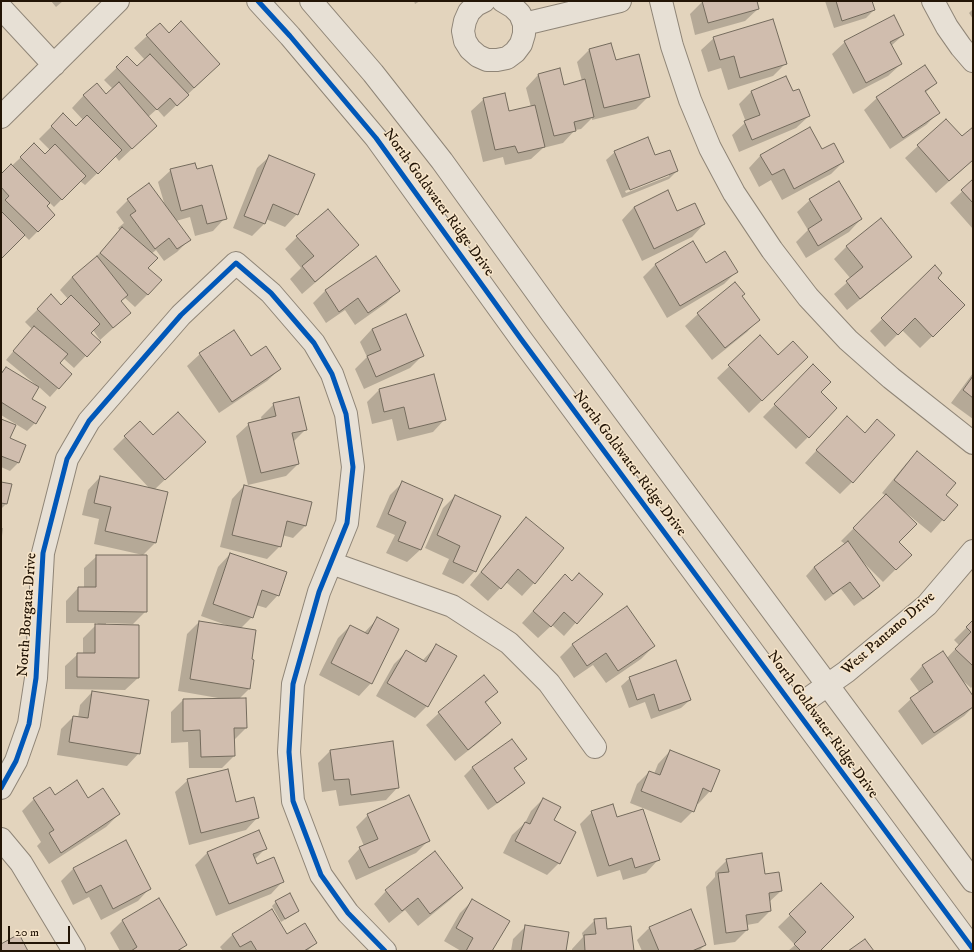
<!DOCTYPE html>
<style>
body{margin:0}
#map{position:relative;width:974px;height:952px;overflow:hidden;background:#e3d4bd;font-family:"IM FELL DW Pica",serif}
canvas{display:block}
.frame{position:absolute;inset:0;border:2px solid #231506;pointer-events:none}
.scale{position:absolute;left:8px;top:926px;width:62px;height:18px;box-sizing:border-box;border:2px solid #231506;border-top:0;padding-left:5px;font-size:12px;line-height:14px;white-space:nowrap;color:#231506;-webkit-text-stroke:3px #f7e5ca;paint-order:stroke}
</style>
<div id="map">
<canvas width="974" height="952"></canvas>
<div class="frame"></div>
<div class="scale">20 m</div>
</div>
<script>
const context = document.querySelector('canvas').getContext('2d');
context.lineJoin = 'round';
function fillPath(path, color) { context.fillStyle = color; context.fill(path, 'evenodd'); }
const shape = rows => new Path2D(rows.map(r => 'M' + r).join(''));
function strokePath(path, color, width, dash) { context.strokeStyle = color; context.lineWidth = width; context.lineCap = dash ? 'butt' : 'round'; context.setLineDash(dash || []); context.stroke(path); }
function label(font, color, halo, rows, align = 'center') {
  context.font = font + ' "IM FELL DW Pica",serif'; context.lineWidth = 3; context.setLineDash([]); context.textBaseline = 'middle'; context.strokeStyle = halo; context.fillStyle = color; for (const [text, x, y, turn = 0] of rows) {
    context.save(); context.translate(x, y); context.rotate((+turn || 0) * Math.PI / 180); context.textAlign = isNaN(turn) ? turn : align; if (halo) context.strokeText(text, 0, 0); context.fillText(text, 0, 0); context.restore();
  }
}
const shadow = shape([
 [51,1,63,1,56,7],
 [414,1,420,1,415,4],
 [703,1,755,1,758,9,745,21,695,35,690,14],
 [825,1,871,1,874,10,866,18,834,28],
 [973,9,973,19,969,13],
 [903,35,891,46,901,64,888,76,853,94,832,54,845,42],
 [147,36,206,77,164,117,157,109,148,117,156,126,119,161,115,156,85,185,80,181,54,207,49,202,45,206,54,215,29,240,24,235,1,258,1,176,34,145,45,156,50,150,39,139,63,115,76,127,83,120,72,108,84,95,106,95,113,89,104,80,127,58,137,68,145,60,134,48],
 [714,38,785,64,773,76,728,90,721,68,708,72,701,50],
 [589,50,615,62,649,96,636,109,592,120,592,118,581,129,575,130,563,143,543,148,531,159,505,165,503,157,483,162,471,111,484,99,508,112,531,107,526,88,538,75,560,70,564,86,582,81,577,62],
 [925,66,936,83,925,93,938,113,926,125,890,149,864,110,877,98],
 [751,92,792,93,809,116,796,128,739,152,732,135,746,122,739,104],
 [946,120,962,138,973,128,973,160,936,193,905,158],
 [821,150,843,162,831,174,782,200,771,180,759,187,749,168,761,155],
 [615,152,655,157,677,171,669,179,622,198,606,160],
 [669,174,669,176,626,193,625,191],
 [270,156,297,214,285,227,266,219,264,224,252,236,233,228,257,168],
 [171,170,196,170,225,218,213,231,195,236,190,217,176,221,189,240,177,252,164,261,156,250,151,254,147,269,148,294,135,307,124,297,120,301,130,313,100,340,93,330,90,333,99,342,74,368,63,358,58,363,71,374,50,397,38,386,30,399,35,423,27,431,1,415,1,373,6,368,34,385,35,384,6,360,32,329,25,322,51,296,61,306,68,299,60,290,72,277,92,261,120,231,118,228,124,223,116,212,128,200,165,206,158,182],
 [973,181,973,229,950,203],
 [839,182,861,219,849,232,806,258,796,242,808,230,797,212,810,200],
 [667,191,677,212,704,224,692,237,642,261,622,220,634,207],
 [297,237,357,245,345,257,302,294,290,279,301,268,285,249],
 [692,243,705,264,736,272,724,284,667,318,643,277,655,265],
 [847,246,910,257,898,269,847,310,834,294,851,279,834,259],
 [375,257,399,291,386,303,355,325,345,310,326,323,313,303,325,291],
 [935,267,937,278,964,305,920,348,902,330,885,347,870,331],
 [741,296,759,319,747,332,712,360,685,326,698,314],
 [372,329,422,356,410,368,364,389,355,369,367,357,360,342],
 [760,337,778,356,794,369,749,413,717,378],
 [200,354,251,358,280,369,267,381,219,413,187,366],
 [973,373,973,419,951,403],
 [801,378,819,392,808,437,796,449,763,417],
 [379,390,445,419,433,432,397,441,392,419,372,424,367,402],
 [274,404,306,429,293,442,298,464,286,476,248,485,236,436,249,424,262,421,261,417],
 [847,417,865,433,877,421,852,482,840,494,805,463],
 [1,420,9,439,25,446,18,463,10,471,1,467],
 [125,437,153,437,192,454,154,490,155,543,143,555,94,544,99,519,82,515,88,490,100,477,150,489,113,449],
 [917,452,945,496,956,505,931,533,905,512,898,542,910,555,883,582,862,561,879,586,871,594,854,606,841,589,825,601,806,576,814,567,845,544,841,541,886,496,882,493,905,465],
 [1,483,6,504,1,509],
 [402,483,441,500,420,550,407,562,386,553,395,535,376,527,390,495],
 [244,486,306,525,293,538,282,535,280,546,267,559,220,547,232,499],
 [455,496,475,571,463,584,442,574,449,559,425,548,443,508],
 [526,519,534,583,522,596,506,582,488,601,470,585,514,531],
 [1,528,3,528,1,544],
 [230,554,278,595,266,608,256,605,252,617,240,629,251,660,249,689,239,699,246,728,234,740,234,756,222,768,189,768,188,742,171,743,171,712,183,700,218,699,218,698,178,691,187,634,199,622,228,627,229,626,201,616,218,567],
 [97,556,146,611,133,624,106,623,106,625,138,626,138,678,125,690,65,689,65,666,78,654,83,654,83,638,98,623,66,623,66,601,78,588,84,588,84,568],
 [565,575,572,582,601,594,564,636,552,625,538,638,522,623],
 [627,607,654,646,641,659,606,683,593,665,574,678,560,657,572,645],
 [377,619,371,683,359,696,319,675,338,638,350,626,364,633],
 [973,621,973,686,971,688,961,679,973,698,973,707,964,716,922,745,898,711,911,699,920,693,910,679,922,666,942,653,946,659,959,645,954,640],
 [436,646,427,706,415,718,376,696,394,664,407,651,422,661],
 [484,676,496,692,485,704,500,723,488,735,455,761,426,725,439,713],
 [630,678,690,700,681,708,651,719,645,702,629,708,621,686],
 [92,692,139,753,127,766,57,755,61,729,73,717,78,718,80,705],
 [512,740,525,759,514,769,524,783,515,791,488,810,464,776,472,768],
 [330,751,398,787,386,800,339,806,336,790,322,792,318,763],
 [670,751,710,791,698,804,696,803,693,811,681,823,630,803,637,784,649,772,654,774,658,764],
 [188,780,235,803,258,817,246,830,189,845,175,792],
 [55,796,88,799,119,814,106,827,49,864,37,846,41,842,22,811,34,799],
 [543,799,553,821,559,863,547,875,503,853,512,835,525,823,531,811],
 [592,812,616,819,658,860,646,873,623,880,620,870,597,877,580,824],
 [368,815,429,840,416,853,356,880,348,861,360,848,364,846,356,827],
 [125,841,150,888,138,901,101,920,89,897,73,905,61,881,73,869],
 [266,848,254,860,257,865,283,881,271,894,216,916,195,865,207,853],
 [434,853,462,888,450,900,418,926,405,910,389,923,374,904,386,891],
 [727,860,765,875,781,891,769,902,770,911,758,923,747,925,747,930,735,942,714,945,706,887,715,877,715,872],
 [821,885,819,951,788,951,795,945,778,927],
 [472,901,491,951,461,951,444,941,460,913],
 [276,902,298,910,294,914,281,922,272,906],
 [595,920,606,930,633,951,572,951,572,949,583,937,582,933],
 [122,921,185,945,179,951,120,951,110,933],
 [526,926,565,951,511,951,513,939],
 [649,928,705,945,699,951,642,951,637,940],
 [233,934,287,935,316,943,307,951,223,951,220,947]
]);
const building = shape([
 [702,1,757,1,759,9,708,23,702,1],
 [836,1,872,1,875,10,842,21,836,1],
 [894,15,904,35,890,42,902,64,866,83,844,41,894,15],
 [773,19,787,64,740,78,734,56,720,60,713,37,773,19],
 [181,21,220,64,194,88,146,35,160,23,169,33,181,21],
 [611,43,616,60,639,54,650,97,604,108,589,49,611,43],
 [150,54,189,95,177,106,170,98,157,110,116,67,127,56,137,66,150,54],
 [925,65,937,83,925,91,940,113,903,138,876,97,925,65],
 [560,68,564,85,585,79,594,117,574,122,576,131,554,136,538,74,560,68],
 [786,76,793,91,799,89,810,116,752,140,744,121,760,115,751,91,786,76],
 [119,82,157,126,132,149,83,95,97,83,106,94,119,82],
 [505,93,509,111,535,105,545,147,518,153,515,146,495,150,483,98,505,93],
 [63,113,76,126,87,115,122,150,98,174,51,126,63,113],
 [946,119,962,136,973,127,973,160,949,181,917,145,946,119],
 [810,127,822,149,834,143,844,162,794,189,784,169,772,175,760,155,810,127],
 [648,137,655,155,670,150,678,171,630,190,614,151,648,137],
 [34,143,45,154,55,144,86,176,62,200,20,157,34,143],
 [269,155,315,174,298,215,273,204,265,224,244,216,269,155],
 [195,163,197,169,212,165,227,219,207,224,202,205,181,211,170,169,195,163],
 [11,164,50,203,47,206,55,215,38,232,5,200,9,196,1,187,1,174,11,164],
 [973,179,973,203,961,190,973,179],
 [839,181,862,219,818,246,808,229,822,220,809,199,839,181],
 [149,183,191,240,177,249,169,238,155,249,130,215,136,211,127,199,149,183],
 [668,190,677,211,695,203,705,224,654,249,634,207,668,190],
 [328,209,359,245,315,282,302,266,314,256,296,236,328,209],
 [1,211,25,235,1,259,1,211],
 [881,218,912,257,860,299,846,281,863,267,846,246,881,218],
 [122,227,158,258,148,268,162,280,148,295,100,253,122,227],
 [693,241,706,263,725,251,738,272,680,306,655,264,693,241],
 [97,256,128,295,121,301,131,313,113,328,72,277,97,256],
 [376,256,400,291,368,313,358,298,339,312,325,290,376,256],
 [935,265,942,273,938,278,965,305,933,337,915,318,898,335,881,318,935,265],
 [735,282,745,294,742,296,760,320,725,348,697,313,735,282],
 [51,294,61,305,71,295,100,324,91,333,101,342,87,357,37,309,51,294],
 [406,314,424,356,376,377,367,356,381,350,372,329,406,314],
 [34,326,68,354,60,363,72,374,59,389,13,351,34,326],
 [234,330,251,356,266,346,281,369,232,402,199,353,234,330],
 [760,335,778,355,793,341,808,357,762,401,728,365,760,335],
 [813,364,831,382,821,392,837,408,809,438,774,404,813,364],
 [6,367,39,387,32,399,46,407,36,424,1,402,1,374,6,367],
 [434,374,446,420,409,429,404,407,384,412,379,389,434,374],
 [973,376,973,398,963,390,973,376],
 [299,397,307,430,292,433,299,464,261,473,248,423,276,416,273,403,299,397],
 [178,412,206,442,165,480,124,436,140,421,153,435,178,412],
 [847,416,865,433,877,419,895,435,853,483,816,450,847,416],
 [1,419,16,425,10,438,26,445,19,463,1,456,1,419],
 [917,451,956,483,946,495,958,505,944,521,894,480,917,451],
 [100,476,168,492,156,543,105,531,111,507,94,503,100,476],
 [402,481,443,499,421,550,398,541,406,522,388,514,402,481],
 [1,482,12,484,7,504,1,503,1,482],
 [244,485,312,502,306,526,287,521,281,547,232,535,244,485],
 [886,494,917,524,899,542,912,555,896,570,853,528,886,494],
 [455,495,501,516,476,572,453,562,460,546,437,535,455,495],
 [526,517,564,548,535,584,518,569,501,589,481,572,526,517],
 [848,541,880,586,863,599,850,582,833,594,814,567,848,541],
 [230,553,287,572,279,596,262,590,253,618,213,604,230,553],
 [96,555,147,555,147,612,78,611,78,587,96,587,96,555],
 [579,573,603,594,577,624,564,612,551,627,533,611,565,574,572,581,579,573],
 [627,606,655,646,618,671,606,653,587,666,572,644,627,606],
 [377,617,399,629,372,684,331,663,350,625,368,634,377,617],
 [973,620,973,666,955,649,971,632,966,627,973,620],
 [199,621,256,630,252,659,254,660,250,689,190,679,199,621],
 [95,624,139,625,139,678,77,677,77,653,95,653,95,624],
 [436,644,457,656,428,707,387,683,406,650,426,662,436,644],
 [943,651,973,696,973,707,934,733,910,698,933,682,922,665,943,651],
 [676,660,691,700,659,711,654,694,637,700,629,677,676,660],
 [484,675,498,692,485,702,501,723,468,750,438,712,484,675],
 [92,691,149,700,140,754,69,742,73,716,88,718,92,691],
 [246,698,247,728,234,728,235,756,201,757,200,730,183,731,183,699,246,698],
 [512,739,527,759,514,768,525,783,497,803,472,767,512,739],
 [393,741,399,788,351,795,349,779,334,780,330,750,393,741],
 [670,750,720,770,711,792,703,788,694,812,641,791,649,771,660,775,670,750],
 [228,769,236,802,254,797,259,818,201,833,187,779,228,769],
 [77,780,88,798,103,788,120,814,61,853,49,833,54,830,33,798,50,787,55,795,77,780],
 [409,795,430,841,369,868,359,847,378,839,367,814,409,795],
 [543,798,561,807,554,820,576,832,560,864,515,841,525,822,530,824,543,798],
 [613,804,617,817,643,809,660,860,635,868,632,858,609,866,591,811,613,804],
 [259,830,267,849,253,854,257,864,274,857,284,882,229,904,207,852,259,830],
 [126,840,151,889,113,909,101,885,86,893,73,868,126,840],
 [435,851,463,888,430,914,418,898,402,911,385,890,435,851],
 [762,853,765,874,779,872,782,891,769,893,771,911,746,915,748,930,726,933,718,873,729,872,726,859,762,853],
 [821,883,854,917,820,951,801,951,794,944,806,932,789,914,821,883],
 [290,893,299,911,285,919,275,901,290,893],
 [159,898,187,945,177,951,131,951,137,947,122,920,159,898],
 [472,899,510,921,492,951,466,951,473,938,456,928,472,899],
 [272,909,287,934,305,923,317,943,304,951,257,951,251,941,240,947,232,934,272,909],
 [691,909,706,945,692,951,659,951,649,927,691,909],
 [606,918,607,929,631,926,634,951,585,951,584,935,596,934,594,919,606,918],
 [525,925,569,932,566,951,521,951,525,925],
 [19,934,28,951,1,951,1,944,19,934],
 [865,939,874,951,848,951,865,939]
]);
const minor = shape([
 [484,1,476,5,469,12,465,21,463,31,465,41,470,49,478,56,487,60,497,60,507,58,515,52,521,44,524,34,524,24,520,14,513,7,503,1],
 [661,1,672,46,690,100,710,148,734,193,772,250,808,297,848,340,891,378,973,443],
 [933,1,947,27,961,47,973,61],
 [1,8,54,65],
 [524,24,620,1],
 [1,117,118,1],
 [331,563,452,606,509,643,549,683,595,747],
 [795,708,846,672,927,605,973,551],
 [1,788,16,761,29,724,36,678,43,553,67,459,89,421,181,315,236,263,271,293,314,343,332,374,346,414,353,467,347,523,319,592,293,684,289,752,293,801,321,875,348,913,385,951],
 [1,839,21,863,74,951]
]);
const tertiary = shape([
 [258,1,290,36,376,138,521,339,973,949],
 [311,1,373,73,442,161,553,315,973,881]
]);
const cycleway = shape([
 [258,1,290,36,376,138,521,339,973,949],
 [1,788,16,761,29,724,36,678,43,553,67,459,89,421,181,315,236,263,271,293,314,343,332,374,346,414,353,467,347,523,319,592,293,684,289,752,293,801,321,875,348,913,385,951]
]);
const streetNames = [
 ["North Goldwater Ridge Drive",438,203,54],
 ["North Goldwater Ridge Drive",629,464,53],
 ["North Borgata Drive",28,615,-86],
 ["West Pantano Drive",889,634,-41],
 ["North Goldwater Ridge Drive",822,725,54]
];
fillPath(shadow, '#0003');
fillPath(building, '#d0bdae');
strokePath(building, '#746b5d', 1);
strokePath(minor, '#8f8577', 24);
strokePath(tertiary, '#8f8577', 24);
strokePath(minor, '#e7e0d5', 22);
strokePath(tertiary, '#e7e0d5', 22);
strokePath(cycleway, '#0057b8', 5);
label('15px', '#231506', '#f7e5ca', streetNames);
</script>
